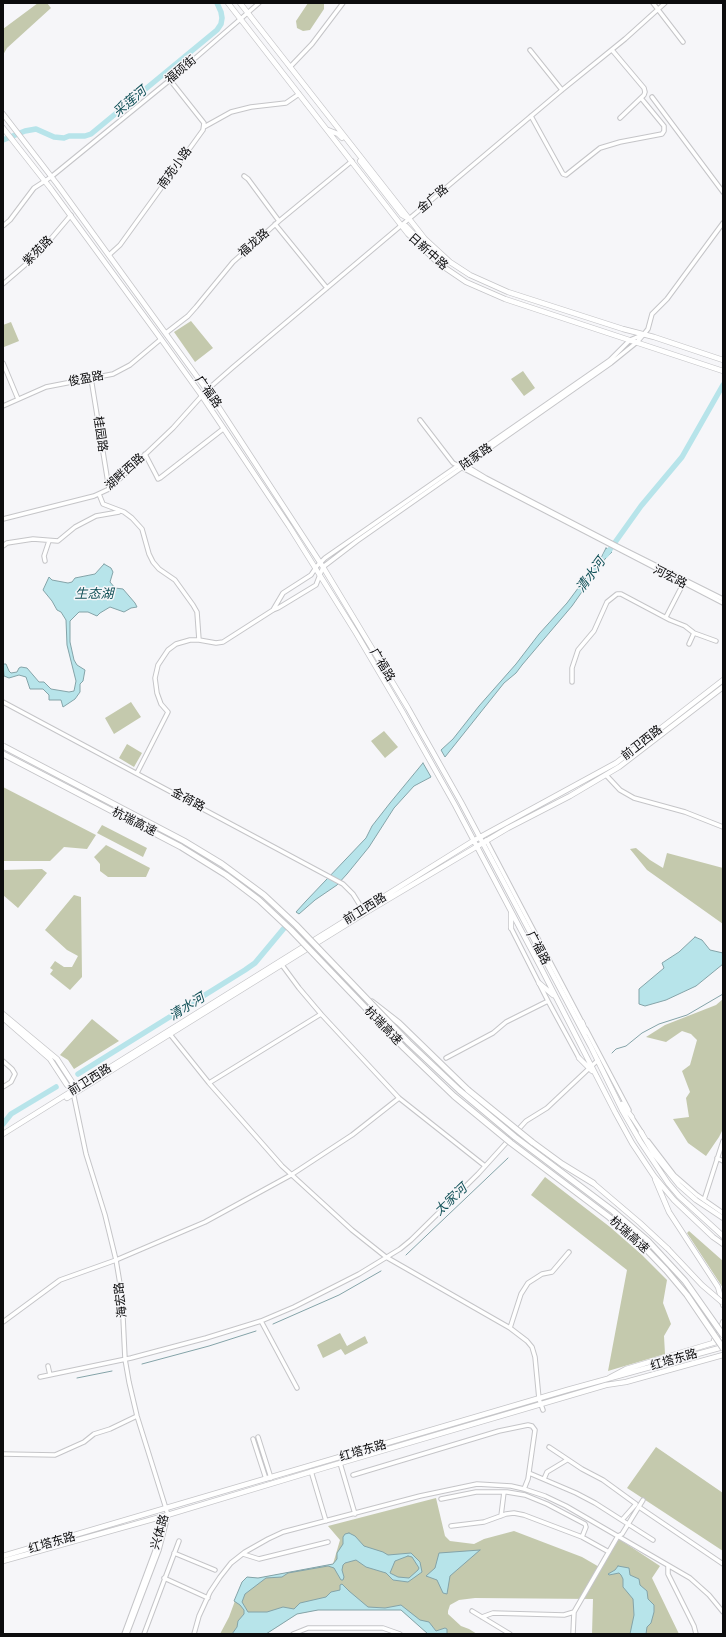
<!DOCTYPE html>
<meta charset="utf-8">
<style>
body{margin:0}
#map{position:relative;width:726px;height:1637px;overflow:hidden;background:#f6f6f9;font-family:"Noto Sans",sans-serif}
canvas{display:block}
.frame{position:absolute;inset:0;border:4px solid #0c0c0d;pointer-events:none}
</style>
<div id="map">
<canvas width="726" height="1637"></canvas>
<div class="frame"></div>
</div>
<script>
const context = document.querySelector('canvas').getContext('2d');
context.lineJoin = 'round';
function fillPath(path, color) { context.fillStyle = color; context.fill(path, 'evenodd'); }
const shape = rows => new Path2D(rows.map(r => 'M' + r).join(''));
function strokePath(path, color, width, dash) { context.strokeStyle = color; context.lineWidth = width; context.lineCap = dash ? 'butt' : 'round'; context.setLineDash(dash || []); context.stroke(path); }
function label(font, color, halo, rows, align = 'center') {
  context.font = font + ' "Noto Sans","Noto Sans SC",sans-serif'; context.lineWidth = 3; context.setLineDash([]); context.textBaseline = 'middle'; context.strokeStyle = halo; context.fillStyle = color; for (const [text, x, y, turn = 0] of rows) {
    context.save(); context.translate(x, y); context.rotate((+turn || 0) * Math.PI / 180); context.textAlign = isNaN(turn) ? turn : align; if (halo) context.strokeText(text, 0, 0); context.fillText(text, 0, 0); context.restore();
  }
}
const green = shape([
 [38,3,47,3,51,8,7,48,3,55,3,29],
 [308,3,324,3,324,9,310,30,303,31,297,28,296,21],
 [191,321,213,348,195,362,174,332],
 [11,322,19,341,4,347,3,325],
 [523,371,535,388,524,396,511,379],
 [131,702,141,717,114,734,105,718],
 [384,731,398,747,385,758,371,741],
 [127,744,142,753,134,767,119,758],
 [3,787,96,835,87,849,64,847,50,861,3,861],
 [102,825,147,848,143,857,97,833],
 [106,845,150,868,146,877,108,877,100,871,100,864,94,857],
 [636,848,650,860,663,868,667,853,723,868,723,924,647,870,630,849],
 [42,869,47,873,18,908,3,895,3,870],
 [74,895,81,897,82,977,70,990,50,974,53,970,50,968,55,961,64,967,72,967,78,956,67,950,45,930],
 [723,999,723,1129,719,1137,706,1156,688,1143,673,1119,689,1117,686,1098,690,1092,682,1071,690,1065,697,1040,691,1034,682,1031,666,1042,646,1037,665,1025,716,1005],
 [92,1019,119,1041,74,1069,68,1060,60,1055],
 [545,1177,610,1227,642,1255,667,1280,663,1303,671,1324,664,1336,665,1354,608,1371,627,1270,531,1195],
 [689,1231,723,1261,723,1288,687,1233],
 [340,1333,347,1346,365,1336,368,1343,345,1355,341,1349,323,1358,317,1345],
 [656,1447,723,1493,723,1551,627,1488],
 [436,1498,445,1536,450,1541,474,1544,484,1539,514,1531,582,1557,601,1568,619,1539,660,1566,652,1578,679,1634,592,1634,593,1599,475,1598,459,1600,450,1605,448,1611,448,1614,461,1626,469,1629,477,1634,428,1634,401,1610,318,1610,297,1614,266,1634,220,1634,229,1617,242,1582,247,1577,258,1578,333,1564,340,1540,328,1526]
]);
const water = shape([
 [606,548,612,552,605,559,572,606,522,665,516,673,504,683,445,757,441,750,453,739,479,706,516,664,539,634,567,603,602,556,606,548],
 [104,564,111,568,113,572,110,582,115,588,123,589,135,603,137,607,131,608,124,612,110,607,100,613,97,616,88,612,79,612,70,621,70,642,74,660,77,665,85,670,83,681,80,684,80,692,75,699,63,707,61,700,49,700,49,695,43,689,30,689,26,677,19,675,9,678,4,676,3,664,6,664,9,671,11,673,17,672,19,668,21,667,27,668,39,682,44,682,51,689,69,692,74,691,76,681,67,645,66,620,61,612,57,610,52,601,43,590,49,577,52,580,68,583,72,582,75,578,95,574,104,564],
 [423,763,431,777,414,786,394,808,369,847,347,874,337,885,315,900,299,914,296,912,306,901,366,838,372,826,390,803,423,763],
 [695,937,702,940,710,950,723,953,723,964,696,986,666,1000,645,1006,639,1004,639,989,664,968,662,963,679,952,695,937],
 [349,1533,355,1536,364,1546,383,1552,388,1555,411,1553,420,1562,422,1572,408,1582,393,1580,386,1573,366,1567,356,1560,345,1563,343,1565,342,1570,344,1577,343,1580,341,1580,334,1568,328,1566,288,1573,282,1577,266,1578,245,1594,242,1602,248,1612,267,1612,283,1607,294,1609,300,1603,326,1597,331,1592,340,1590,340,1585,342,1584,349,1591,368,1607,385,1608,401,1605,420,1620,429,1622,436,1631,445,1628,447,1629,447,1634,428,1634,401,1610,318,1610,297,1614,266,1634,232,1634,237,1627,238,1621,244,1614,244,1610,240,1605,234,1601,242,1582,247,1577,258,1578,333,1564,337,1559,337,1553,343,1544,343,1537,345,1534,349,1533],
 [408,1556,412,1557,419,1568,418,1570,409,1578,398,1577,390,1573,395,1561,408,1556],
 [480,1550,450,1576,447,1594,443,1593,437,1580,426,1576,435,1568,439,1553,480,1550],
 [618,1566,629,1568,630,1575,639,1579,640,1585,647,1591,648,1599,654,1605,654,1612,651,1623,647,1627,646,1634,630,1634,634,1615,633,1599,623,1587,623,1579,621,1575,619,1573,609,1575,608,1574,615,1570,618,1566]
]);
const stream = shape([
 [612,1053,616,1049,626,1046,642,1033,659,1024,687,1015,723,994],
 [406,1255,508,1158],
 [273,1324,339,1295,381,1271],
 [142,1364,209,1346,256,1331],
 [77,1378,112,1371]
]);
const river = shape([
 [3,140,25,131,36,129,54,137,64,138,69,136,85,136,91,134,217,30,221,24,222,18,221,12,217,3],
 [606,555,641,506,682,457,723,385],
 [78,1074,245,970,255,963,285,927],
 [3,1124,11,1114,56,1087]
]);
const minor = shape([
 [653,3,683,42],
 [530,50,562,90],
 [612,50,644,88,645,92,644,95,620,118],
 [290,67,312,44,343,3],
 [652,97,723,192],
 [531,116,563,174,566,175,600,148,620,142,662,134,664,131,664,126,641,98],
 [204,127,231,112,251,107,286,103,299,94],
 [244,176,248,179,279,221],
 [275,224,327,288],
 [3,226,10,220,34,188,51,177,170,80,259,3],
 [109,255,120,245,203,130,204,123,170,80],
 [3,284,39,253,71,215],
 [166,333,188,316,196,307,233,262,279,221,352,161],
 [3,363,18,399],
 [91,378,109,489],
 [3,406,46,387,113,374,130,365,161,339],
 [420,420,453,463,723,603],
 [145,454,156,475,158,479,160,478,223,429],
 [463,464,486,478,619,547,723,599],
 [99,494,103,504,124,512,132,518,142,529,149,554,153,562,159,569,175,580,193,605,197,612,199,640],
 [3,519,94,496,109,489,173,428,207,390,232,368,562,90,625,39,665,3],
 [3,546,7,543,33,539,58,541,75,527,96,516,119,512],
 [45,561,44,556,49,541],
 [273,610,283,593,311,575,317,566,325,558,610,360,630,340,642,335],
 [666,617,683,584],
 [689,644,694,633],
 [572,682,572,668,578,650,594,631,607,602,617,594,621,594,670,620,685,626,694,633,716,641],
 [3,702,343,884,353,894,363,910],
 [137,773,168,712,161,704,157,693,155,678,158,665,168,650,176,644,190,640,199,640,216,643,223,642,273,610,278,608,316,585,323,567,357,541,611,363,637,342,644,334,648,329,652,314,667,299,723,223],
 [606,775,620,790,634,798,685,812,723,827],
 [486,840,583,1024],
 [511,928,548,1001,579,1058],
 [282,965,299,988,321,1014,399,1098,485,1166],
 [586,1029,629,1110],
 [169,1033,209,1083,282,1166,352,1230,386,1257,510,1328,527,1341,532,1347,535,1357,539,1399,543,1410],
 [446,1058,493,1033,506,1022,548,1001],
 [3,1061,12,1069,15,1074,11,1082,3,1087],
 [209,1083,321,1014],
 [73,1092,86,1154,105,1215,116,1260,122,1296,125,1359,129,1382,137,1416,168,1515,159,1550,127,1634],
 [631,1116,642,1133],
 [648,1141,674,1175,697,1195,723,1213],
 [717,1158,723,1161],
 [704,1200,723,1141],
 [261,1321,297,1388],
 [3,1322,60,1280,116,1260,205,1222,291,1175,352,1135,399,1098],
 [510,1328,521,1294,528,1283,542,1274,552,1272,569,1252],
 [48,1366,50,1375],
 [40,1377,131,1358,206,1338,261,1321,294,1307,359,1274,400,1249,411,1240,478,1174,526,1121,547,1108,598,1060],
 [258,1437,271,1478],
 [253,1439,266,1479],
 [549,1447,582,1469,603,1480,636,1504,622,1520],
 [3,1454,55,1455,84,1442,94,1434,110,1429,137,1416],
 [340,1463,355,1514],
 [311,1471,326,1521],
 [529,1473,576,1493,595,1503,653,1540],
 [353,1475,499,1431,528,1425,532,1426,535,1430,528,1479,524,1489],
 [544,1479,547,1472,567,1460],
 [441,1499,476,1492,507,1492,525,1495,547,1504,585,1524,586,1527,582,1537],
 [639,1507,723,1564],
 [501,1516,504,1492],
 [451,1526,484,1522,506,1514,514,1513,524,1515,582,1537,609,1552],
 [174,1553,215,1570],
 [243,1554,259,1559,328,1542],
 [668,1566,668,1574,694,1626,696,1634],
 [164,1578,208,1598],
 [472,1611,510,1634],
 [482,1617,493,1613,564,1615,574,1612],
 [124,1634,156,1548,157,1535,164,1516],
 [144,1634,179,1541],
 [194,1634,199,1616,210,1592,220,1577,231,1563,245,1552,268,1539,283,1532,420,1496,477,1484,511,1486,524,1489,545,1496,566,1506,690,1578,709,1595,723,1612],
 [293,1634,308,1628,383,1628,400,1634],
 [573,1634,574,1612,618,1536,622,1534,643,1500]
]);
const major = shape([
 [228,3,408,234,438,263,466,282,505,299,723,371],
 [240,3,425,239,450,262,470,275,508,292,623,329,654,337,723,360],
 [3,114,57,184,214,400,323,567,408,708,461,802,591,1047,622,1110,640,1141,668,1183,679,1196,723,1236],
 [3,128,51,189,161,339,202,396,289,526,356,633,402,711,455,805,540,966,615,1112,632,1143,654,1176,674,1200,713,1237,723,1244],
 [328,130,338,134,342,138],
 [360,161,402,215,409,219],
 [401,226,406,226,434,255,446,260],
 [511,913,511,928],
 [539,983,553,995],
 [3,1014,57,1059,72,1082,73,1091],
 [3,1018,50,1059,67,1085,73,1091],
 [582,1022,586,1032],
 [579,1058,592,1071],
 [67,1098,365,913,508,828,570,796,619,767,723,687],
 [622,1104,632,1117],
 [641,1132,654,1154,679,1185,696,1200,723,1218],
 [3,1134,473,841,616,763,723,680],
 [655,1179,669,1212,718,1287,723,1305],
 [593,1183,640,1223,668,1249],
 [714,1340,720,1332,723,1322],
 [609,1378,626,1369,723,1340],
 [3,1556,567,1390,723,1347],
 [3,1561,164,1516,327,1467,606,1385,626,1382,723,1355]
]);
const highway = shape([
 [372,1002,399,1023,468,1090],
 [532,1142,562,1164,593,1183]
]);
const majorBridge = shape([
 [668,1249,702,1285,723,1303]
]);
const highwayBridge = shape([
 [3,746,184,841,222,864,264,895,296,925,409,1043,459,1090,515,1137,613,1211,648,1241,685,1281,723,1335],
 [3,754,181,847,226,875,259,900,291,930,404,1048,454,1096,511,1143,609,1217,643,1246,666,1270,687,1295,723,1348],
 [468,1090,532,1142]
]);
const streetNames = [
 ["福硕街",181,70,-40],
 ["南苑小路",175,168,-54],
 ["金广路",433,199,-40],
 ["福龙路",254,243,-41],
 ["紫苑路",38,251,-45],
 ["日新中路",428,252,42],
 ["俊盈路",86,379,-11],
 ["广福路",208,392,55],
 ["桂园路",100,434,82],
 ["陆家路",476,457,-35],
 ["湖畔西路",125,472,-42],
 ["河宏路",670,577,27],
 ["广福路",382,665,59],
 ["前卫西路",642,743,-38],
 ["金荷路",188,800,28],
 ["杭瑞高速",134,822,27],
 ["前卫西路",365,909,-32],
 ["广福路",538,948,62],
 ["杭瑞高速",383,1026,46],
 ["前卫西路",90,1080,-32],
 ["杭瑞高速",629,1235,42],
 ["海宏路",121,1300,-96],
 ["红塔东路",674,1360,-16],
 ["红塔东路",363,1451,-16],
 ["兴体路",160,1532,-74],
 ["红塔东路",52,1543,-16]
];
const waterNames = [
 ["采莲河",130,102,-40],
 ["清水河",591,575,-54],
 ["生态湖",94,594],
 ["清水河",187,1007,-32],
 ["太家河",451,1200,-43]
];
fillPath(green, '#c4c9ad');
fillPath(water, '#b7e4ea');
strokePath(water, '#84a3a8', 1);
strokePath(stream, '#84a3a8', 1);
strokePath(river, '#b7e4ea', 5.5);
strokePath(minor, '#c5c5c8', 5.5);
strokePath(major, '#c5c5c8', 6);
strokePath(highway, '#c5c5c8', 7);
strokePath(minor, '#fff', 3.5);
strokePath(major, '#fff', 4.5);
strokePath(highway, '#fff', 5);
strokePath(majorBridge, '#c5c5c8', 6, []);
strokePath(highwayBridge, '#c5c5c8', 7, []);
strokePath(majorBridge, '#fff', 4.5);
strokePath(highwayBridge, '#fff', 5);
label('12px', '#0c0c0d', '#f6f6f9', streetNames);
label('italic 13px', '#105057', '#f6f6f9', waterNames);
</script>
